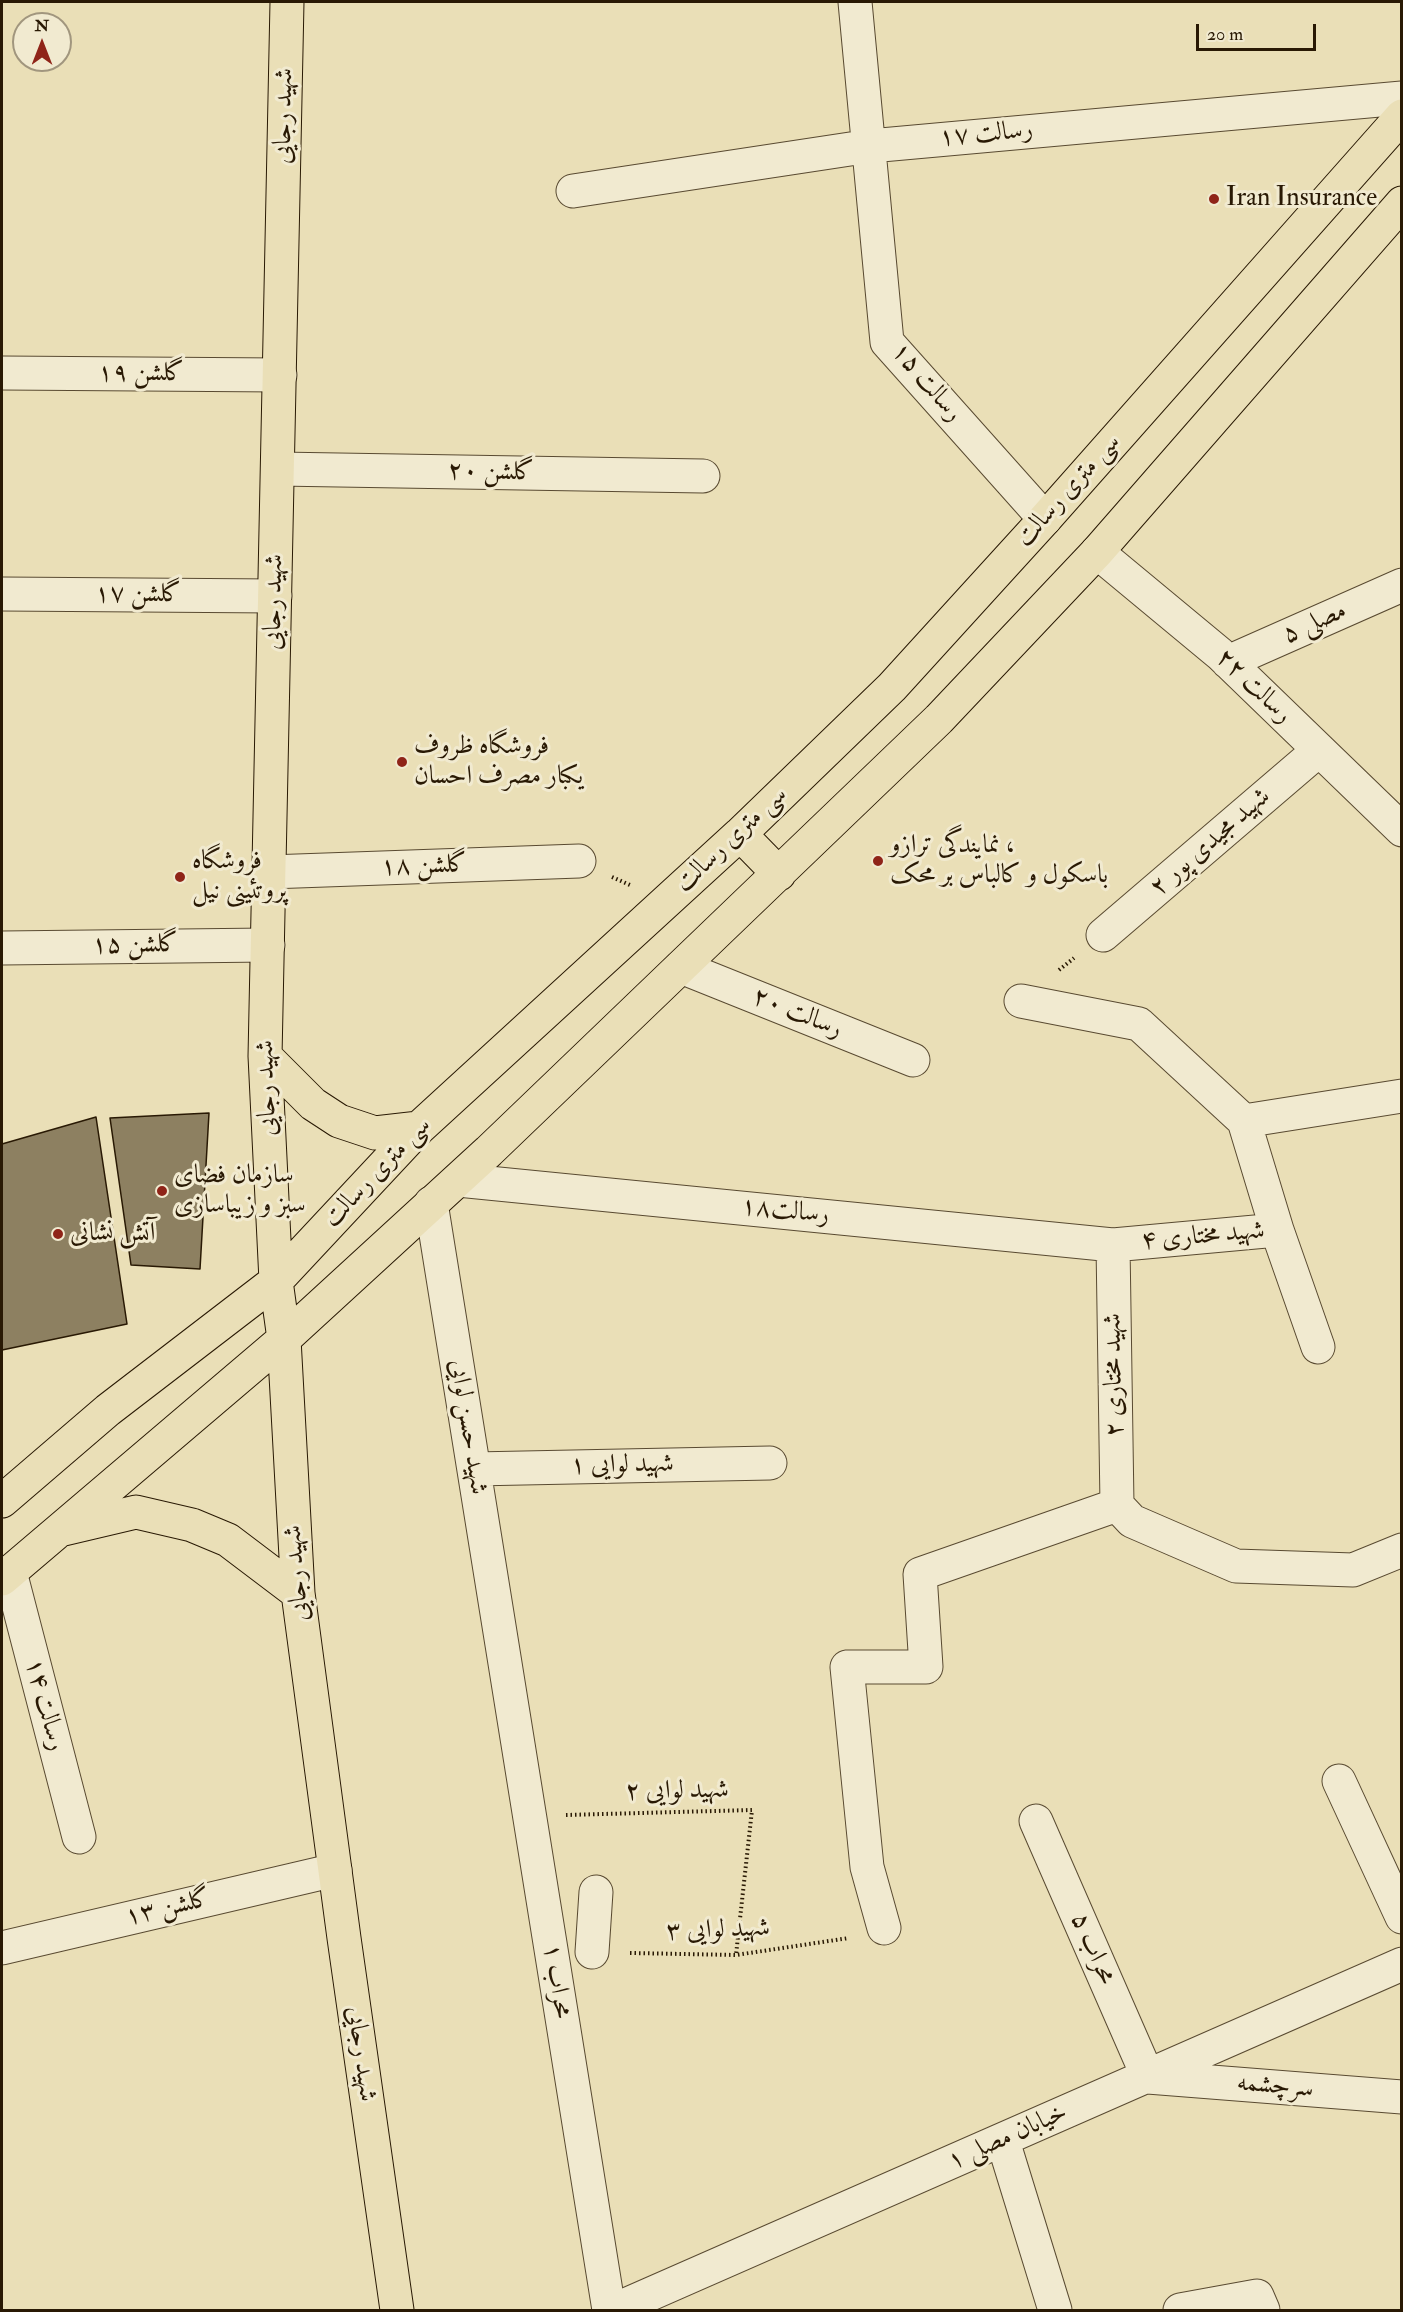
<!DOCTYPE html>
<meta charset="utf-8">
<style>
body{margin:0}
#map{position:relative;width:1403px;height:2312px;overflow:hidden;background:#eadfb7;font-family:"IM FELL Double Pica",serif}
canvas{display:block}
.frame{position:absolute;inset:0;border:3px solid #291904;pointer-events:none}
.north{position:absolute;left:12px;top:12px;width:60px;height:60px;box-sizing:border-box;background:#f1ead0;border:2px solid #a1967e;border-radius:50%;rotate:0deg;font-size:16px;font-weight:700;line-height:24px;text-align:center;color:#291904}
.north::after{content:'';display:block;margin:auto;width:21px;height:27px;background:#8f2418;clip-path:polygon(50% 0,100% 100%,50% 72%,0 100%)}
.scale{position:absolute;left:1196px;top:24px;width:120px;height:27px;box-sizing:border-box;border:3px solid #291904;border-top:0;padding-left:8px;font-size:18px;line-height:21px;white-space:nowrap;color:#291904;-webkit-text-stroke:4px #f1ead0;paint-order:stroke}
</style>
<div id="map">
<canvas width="1403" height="2312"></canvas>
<div class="frame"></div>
<div class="north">N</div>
<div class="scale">20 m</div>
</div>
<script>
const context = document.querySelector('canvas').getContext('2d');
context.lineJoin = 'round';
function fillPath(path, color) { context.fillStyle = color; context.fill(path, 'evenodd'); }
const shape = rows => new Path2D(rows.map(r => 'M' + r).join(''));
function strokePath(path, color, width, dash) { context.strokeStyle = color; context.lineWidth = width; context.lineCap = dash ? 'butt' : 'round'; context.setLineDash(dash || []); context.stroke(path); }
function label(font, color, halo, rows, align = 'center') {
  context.font = font + ' "IM FELL Double Pica",Amiri,serif'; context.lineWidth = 6; context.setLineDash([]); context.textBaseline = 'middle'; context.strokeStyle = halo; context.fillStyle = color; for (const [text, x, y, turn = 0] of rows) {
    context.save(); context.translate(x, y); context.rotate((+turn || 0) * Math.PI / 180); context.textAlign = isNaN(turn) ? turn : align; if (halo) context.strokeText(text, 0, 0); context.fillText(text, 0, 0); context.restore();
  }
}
const building = shape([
 [209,1113,200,1269,131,1265,110,1118,209,1113],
 [96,1117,127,1324,2,1350,2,1144,96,1117]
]);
const path = shape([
 [612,877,630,885],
 [1059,970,1074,958],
 [566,1815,752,1810,736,1955],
 [630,1953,736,1955,849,1938]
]);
const minor = shape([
 [855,2,887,342,1045,519],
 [573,191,870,146,1402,98],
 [2,373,280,375],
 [278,469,703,476],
 [1097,552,1220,654,1402,830],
 [2,594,275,596],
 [1228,662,1402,585],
 [269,872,579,861],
 [1103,935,1319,750],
 [2,948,268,945],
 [681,967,913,1060],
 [1021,1001,1139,1024,1244,1121,1277,1230],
 [1244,1121,1402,1096],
 [458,1180,1113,1245,1277,1230,1318,1347],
 [431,1203,609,2310],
 [1113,1245,1117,1505],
 [474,1469,770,1463],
 [1117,1505,1132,1521,1236,1566,1353,1570,1402,1550],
 [10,1572,79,1837],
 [1339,1781,1402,1917],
 [1036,1821,1148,2077,1402,2097],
 [884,1928,867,1867,847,1667,926,1667,920,1574,1117,1505],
 [2,1948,335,1870],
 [592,1952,596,1892],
 [1003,2141,1055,2310],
 [614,2310,1402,1964],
 [1180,2310,1257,2296,1263,2310]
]);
const major = shape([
 [287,2,265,1056,276,1281,284,1339,298,1593,344,1938,397,2310],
 [740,834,779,874],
 [265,1056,313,1104,339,1121,375,1133,419,1128],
 [2,1501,108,1410,276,1281,419,1128,740,834,892,687,1045,519,1402,116],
 [64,1529,136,1512,192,1525,228,1540,298,1593],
 [2,1579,284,1339,489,1151,939,719,1097,552,1402,203]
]);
const markers = [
 [1214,199,6,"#8f2418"],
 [402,762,6,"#8f2418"],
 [878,861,6,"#8f2418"],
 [180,877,6,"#8f2418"],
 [162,1191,6,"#8f2418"],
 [58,1234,6,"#8f2418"]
];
const streetNames = [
 ["شهید رجایی",285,116,-89],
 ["۱۷ رسالت",986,135,-5],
 ["۱۹ گلشن",141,374],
 ["۱۵ رسالت",926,383,50],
 ["۲۰ گلشن",491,473,1],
 ["سی متری رسالت",1069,491,-48],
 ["گلشن ۱۷",138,595],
 ["شهید رجایی",275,602,-89],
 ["۵ مصلی",1315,624,-24],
 ["۲۲ رسالت",1253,687,44],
 ["سی متری رسالت",732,840,-43],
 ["۲ شهید مجیدی پور",1211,843,-41],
 ["۱۸ گلشن",424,867,-2],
 ["گلشن ۱۵",135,946,-1],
 ["۲۰ رسالت",797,1014,22],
 ["شهید رجایی",268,1088,-92],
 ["سی متری رسالت",378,1173,-46],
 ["رسالت۱۸",785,1212,6],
 ["۴ شهید مختاری",1203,1237,-5],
 ["۲ شهید مختاری",1115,1375,-91],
 ["شهید حسن لوایی",467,1427,81],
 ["۱ شهید لوایی",622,1466,-1],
 ["شهید رجایی",298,1573,-95],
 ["۱۴ رسالت",44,1705,75],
 ["۲ شهید لوایی",677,1792,-1],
 ["۱۳ گلشن",168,1909,-13],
 ["۳ شهید لوایی",718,1931,-2],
 ["۵ محراب",1092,1949,66],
 ["۱ محراب",556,1981,81],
 ["شهید رجایی",360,2054,82],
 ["سرچشمه",1275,2087,5],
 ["خیابان مصلی ۱",1008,2138,-24]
];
const poiNames = [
 ["Iran Insurance",1226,199],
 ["فروشگاه ظروف",414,747],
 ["یکبار مصرف احسان",414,777],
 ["نمایندگی ترازو ،",890,846],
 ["باسکول و کالباس بر محک",890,876],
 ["فروشگاه",192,862],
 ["پروتئینی نیل",192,892],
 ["سازمان فضای",174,1176],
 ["سبز و زیباسازی",174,1206],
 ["آتش نشانی",70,1234]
];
fillPath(building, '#8d8061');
strokePath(building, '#291904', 1.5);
strokePath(minor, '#594a31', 35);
strokePath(major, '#291904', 35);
strokePath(path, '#291904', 4, [1.5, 3]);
strokePath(minor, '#f1ead0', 33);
strokePath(major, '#eadfb7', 33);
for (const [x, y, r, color] of markers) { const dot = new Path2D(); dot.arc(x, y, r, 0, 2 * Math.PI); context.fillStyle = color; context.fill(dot); strokePath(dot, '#f1ead0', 2); }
label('26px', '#291904', '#f1ead0', streetNames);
label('26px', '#291904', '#f1ead0', poiNames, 'left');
</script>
